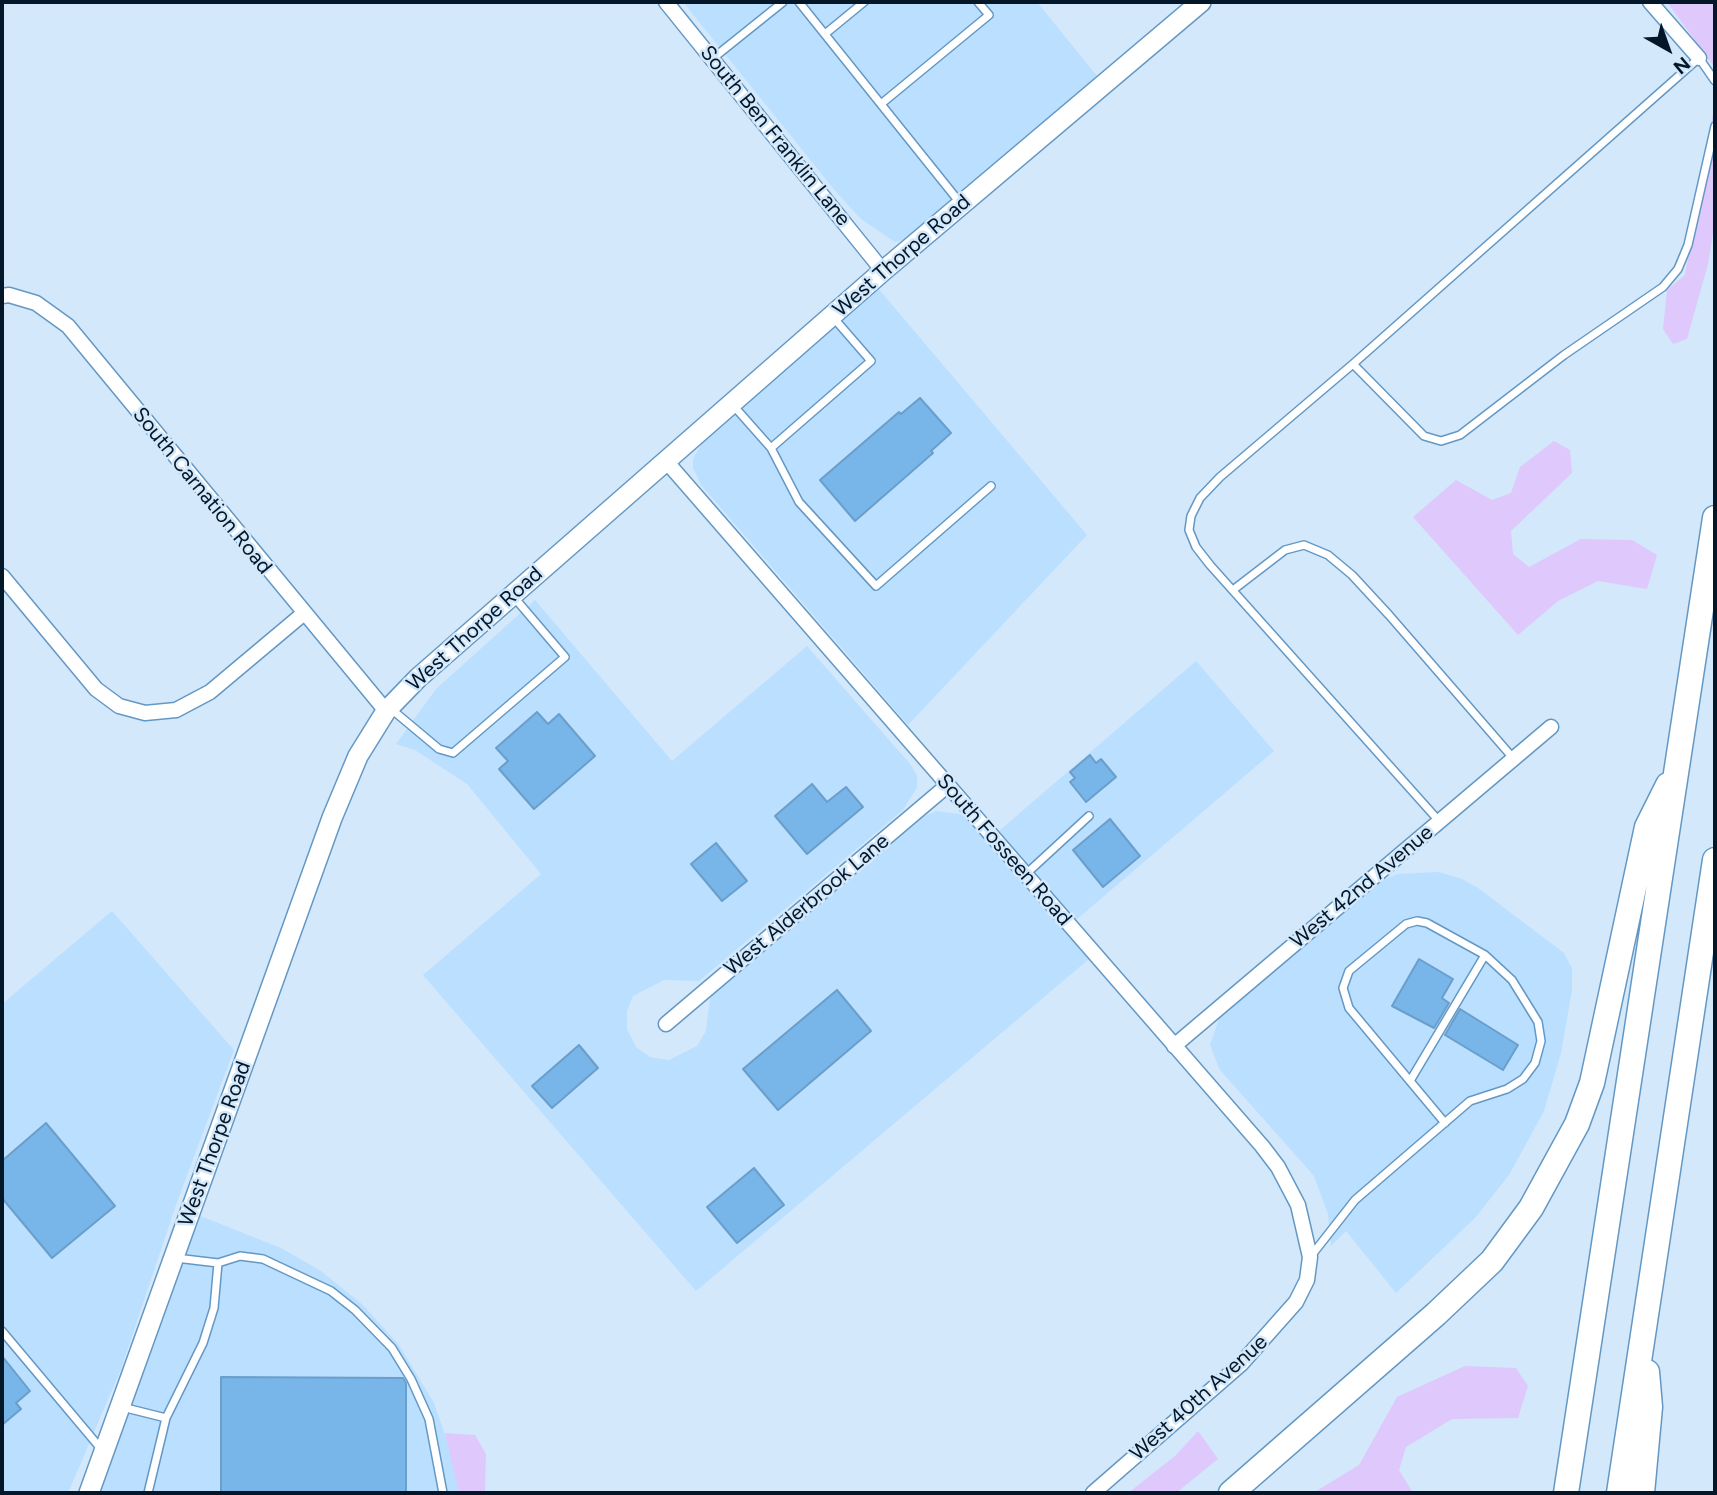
<!DOCTYPE html>
<style>
body{margin:0}
#map{position:relative;width:1717px;height:1495px;overflow:hidden;background:#d3e8fb;font-family:Figtree,sans-serif}
canvas{display:block}
.frame{position:absolute;inset:0;border:4px solid #031728;pointer-events:none}
.north{position:absolute;left:1633px;top:14px;width:70px;height:70px;-webkit-text-stroke:5px #d3e8fb;paint-order:stroke;rotate:140deg;font-size:19px;font-weight:700;line-height:28px;text-align:center;color:#031728}
.north::after{content:'';display:block;margin:auto;width:24px;height:32px;background:#031728;clip-path:polygon(50% 0,100% 100%,50% 72%,0 100%)}
</style>
<div id="map">
<canvas width="1717" height="1495"></canvas>
<div class="frame"></div>
<div class="north">N</div>
</div>
<script>
const context = document.querySelector('canvas').getContext('2d');
context.lineJoin = 'round';
function fillPath(path, color) { context.fillStyle = color; context.fill(path, 'evenodd'); }
const shape = rows => new Path2D(rows.map(r => 'M' + r).join(''));
function strokePath(path, color, width, dash) { context.strokeStyle = color; context.lineWidth = width; context.lineCap = dash ? 'butt' : 'round'; context.setLineDash(dash || []); context.stroke(path); }
function label(font, color, halo, rows, align = 'center') {
  context.font = font + ' Figtree,sans-serif'; context.lineWidth = 5; context.setLineDash([]); context.textBaseline = 'middle'; context.strokeStyle = halo; context.fillStyle = color; for (const [text, x, y, turn = 0] of rows) {
    context.save(); context.translate(x, y); context.rotate((+turn || 0) * Math.PI / 180); context.textAlign = isNaN(turn) ? turn : align; if (halo) context.strokeText(text, 0, 0); context.fillText(text, 0, 0); context.restore();
  }
}
const built = shape([
 [683,2,1037,2,1097,76,906,239,895,242,861,219,837,193],
 [877,287,1087,535,908,725,701,485,693,468,693,459,703,441],
 [535,600,672,761,807,646,911,765,917,776,917,787,903,810,699,981,664,980,633,996,627,1011,627,1029,636,1047,650,1057,669,1060,697,1046,706,1031,710,998,723,984,925,816,937,811,965,815,1089,959,696,1291,423,975,541,874,467,784,415,750,396,744,436,689],
 [1196,661,1274,751,1076,920,999,831],
 [1439,872,1462,879,1478,888,1564,953,1572,968,1572,990,1561,1053,1544,1111,1509,1175,1475,1218,1396,1293,1346,1231,1331,1246,1328,1214,1314,1176,1220,1070,1210,1045,1221,1013,1384,879,1398,874],
 [112,911,234,1050,177,1202,121,1369,68,1493,2,1493,2,1004],
 [198,1215,281,1248,321,1271,363,1305,399,1345,434,1403,451,1452,459,1493,99,1493]
]);
const green = shape([
 [1667,2,1715,2,1715,68],
 [1715,102,1715,221,1708,264,1687,339,1673,344,1663,329,1667,290,1685,275],
 [1554,441,1570,450,1572,473,1511,531,1513,554,1529,567,1581,539,1632,540,1657,555,1647,589,1598,581,1558,601,1518,635,1413,517,1456,480,1492,500,1511,493,1520,467],
 [1465,1366,1516,1368,1528,1386,1518,1418,1452,1419,1406,1447,1399,1470,1413,1493,1313,1493,1359,1465,1397,1397],
 [1198,1431,1218,1459,1176,1493,1128,1493,1175,1456],
 [445,1433,475,1435,486,1454,485,1493,459,1493]
]);
const building = shape([
 [920,398,951,433,931,451,933,453,855,521,820,480,899,412,901,414,920,398],
 [537,712,548,724,559,714,595,756,534,809,499,769,508,761,496,748,537,712],
 [1090,755,1096,763,1101,759,1116,777,1086,802,1070,782,1075,778,1070,772,1090,755],
 [812,784,827,802,846,787,863,807,807,854,775,816,812,784],
 [1110,819,1140,856,1103,887,1073,850,1110,819],
 [716,843,747,881,722,901,691,864,716,843],
 [1419,959,1453,979,1442,998,1449,1003,1434,1028,1392,1006,1419,959],
 [837,990,871,1031,778,1110,743,1069,837,990],
 [1460,1009,1518,1045,1503,1070,1445,1035,1460,1009],
 [579,1045,598,1068,552,1108,532,1086,579,1045],
 [46,1123,115,1206,52,1258,2,1198,2,1161,46,1123],
 [754,1168,784,1205,737,1243,707,1207,754,1168],
 [2,1356,30,1391,16,1403,21,1409,2,1425,2,1356],
 [221,1377,403,1378,406,1383,406,1493,221,1493,221,1377]
]);
const lane = shape([
 [799,2,961,204],
 [825,34,864,2],
 [712,59,783,2],
 [881,104,989,15,978,2],
 [1353,364,1424,436,1441,441,1460,435,1564,355,1663,287,1678,269,1688,245,1715,126],
 [732,404,771,448,871,361,832,316],
 [771,448,799,502,876,586,991,486],
 [1233,590,1285,550,1304,545,1328,555,1352,575,1389,615,1513,758],
 [390,708,439,749,453,753,565,657,513,596],
 [1439,821,1210,565,1196,547,1189,530,1191,516,1200,498,1220,477,1353,364,1699,58,1715,81],
 [1026,874,1089,816],
 [1410,1081,1485,955],
 [1311,1256,1355,1200,1470,1101,1507,1089,1523,1079,1535,1063,1541,1041,1538,1022,1512,980,1485,955,1427,923,1417,921,1406,924,1349,971,1343,988,1349,1008,1445,1123],
 [176,1258,218,1263,240,1256,263,1259,331,1291,355,1310,392,1348,411,1379,429,1419,443,1493],
 [2,1331,102,1450],
 [122,1407,166,1418],
 [148,1493,166,1418,203,1343,214,1308,218,1263]
]);
const street = shape([
 [666,2,883,271],
 [1650,2,1699,58],
 [2,296,9,295,36,303,68,326,386,711],
 [666,461,1262,1146,1278,1167,1298,1205,1310,1257,1307,1280,1296,1302,1241,1364,1093,1493],
 [2,576,96,689,119,706,145,713,176,710,210,692,303,614],
 [666,1024,948,785],
 [1174,1046,1551,727]
]);
const secondary = shape([
 [89,1493,332,818,358,756,386,711,418,678,883,271,1201,2]
]);
const highway = shape([
 [1231,1493,1436,1314,1492,1261,1531,1208,1577,1124,1592,1083,1647,827,1668,785],
 [1566,1493,1715,518],
 [1619,1493,1715,860],
 [1642,1493,1650,1407,1647,1372]
]);
const streetNames = [
 ["South Ben Franklin Lane",775,136,51],
 ["West Thorpe Road",902,256,-41],
 ["South Carnation Road",202,491,51],
 ["West Thorpe Road",475,629,-42],
 ["South Fosseen Road",1004,850,49],
 ["West 42nd Avenue",1362,887,-40],
 ["West Alderbrook Lane",807,905,-40],
 ["West Thorpe Road",215,1144,-70],
 ["West 40th Avenue",1199,1398,-42]
];
fillPath(built, '#bbdfff');
fillPath(green, '#dfc8fc');
fillPath(building, '#78b5e9');
strokePath(building, '#6a9ecb', 2);
strokePath(lane, '#6498c4', 10);
strokePath(street, '#6498c4', 17);
strokePath(secondary, '#6498c4', 22);
strokePath(highway, '#6498c4', 27);
strokePath(lane, '#fff', 7);
strokePath(street, '#fff', 14);
strokePath(secondary, '#fff', 19);
strokePath(highway, '#fff', 24);
label('21px', '#031728', '#d3e8fb', streetNames);
</script>
